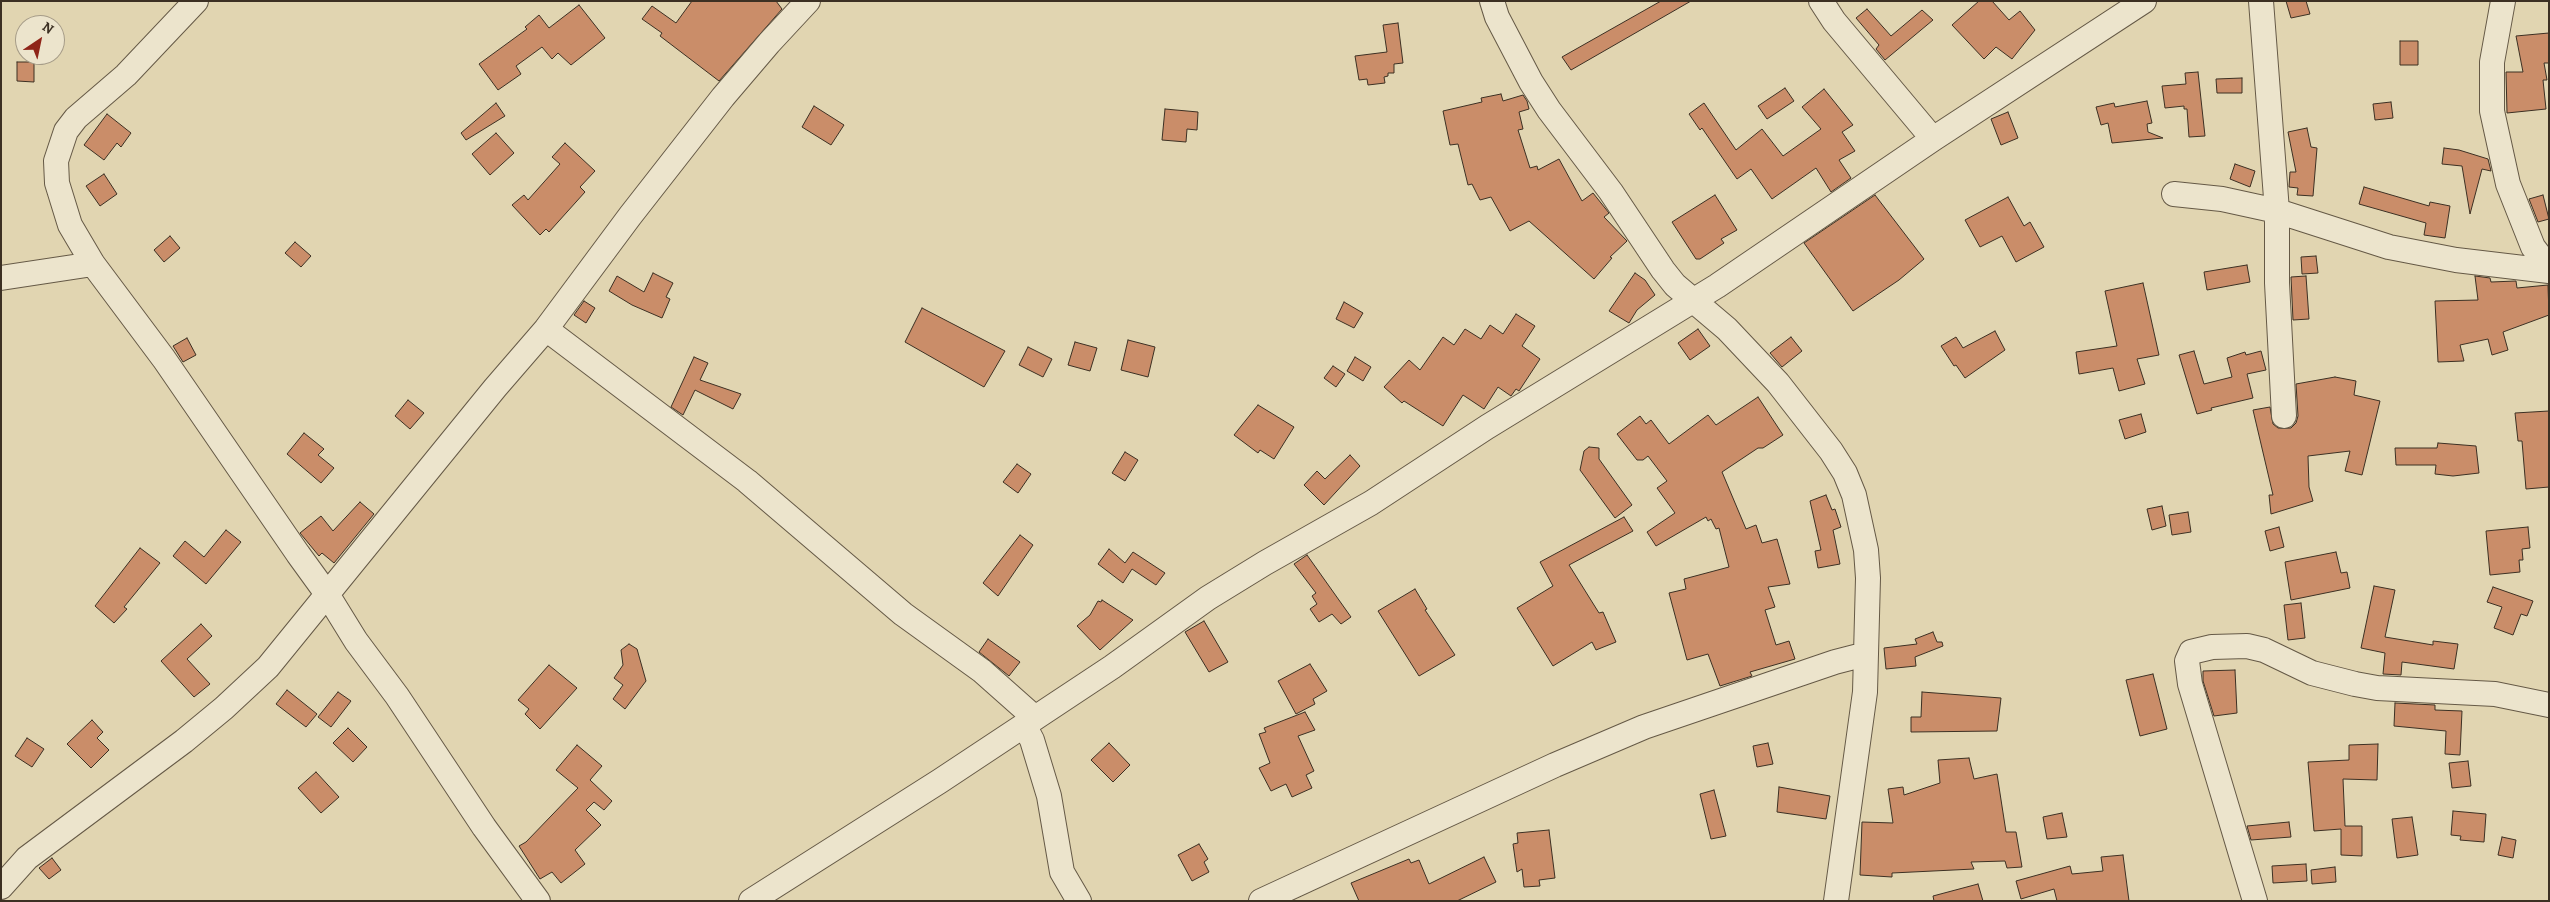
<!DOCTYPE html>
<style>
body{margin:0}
#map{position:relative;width:2550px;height:902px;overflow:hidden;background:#e1d5b1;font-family:Alegreya,serif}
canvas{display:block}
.frame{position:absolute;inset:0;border:2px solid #3c3023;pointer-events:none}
.north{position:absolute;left:15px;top:15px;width:50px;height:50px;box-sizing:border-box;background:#ece4cc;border:1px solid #a69c88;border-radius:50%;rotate:34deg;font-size:14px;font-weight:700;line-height:20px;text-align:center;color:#3c3023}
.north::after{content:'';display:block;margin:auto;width:18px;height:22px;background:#8f2418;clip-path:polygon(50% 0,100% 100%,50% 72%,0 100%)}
</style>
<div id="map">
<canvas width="2550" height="902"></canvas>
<div class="frame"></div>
<div class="north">N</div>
</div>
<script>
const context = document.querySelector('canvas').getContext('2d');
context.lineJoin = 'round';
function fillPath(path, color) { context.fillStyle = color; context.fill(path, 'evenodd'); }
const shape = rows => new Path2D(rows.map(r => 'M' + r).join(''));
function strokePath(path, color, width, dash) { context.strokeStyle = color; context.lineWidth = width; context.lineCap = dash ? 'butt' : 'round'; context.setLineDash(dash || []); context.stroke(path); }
const building = shape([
 [692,1,776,1,782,9,719,81,660,36,662,33,642,19,652,6,676,23,692,1],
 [1661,1,1691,1,1571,70,1562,57,1661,1],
 [1979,1,1992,1,2009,20,2020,11,2035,30,2012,59,1996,47,1984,59,1952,25,1979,1],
 [2286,1,2306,1,2310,14,2291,18,2286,1],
 [579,5,605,38,571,65,558,53,552,59,542,47,516,66,521,74,498,90,479,64,527,29,525,27,539,15,549,28,579,5],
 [1867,9,1891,36,1922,10,1933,20,1885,60,1876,49,1879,45,1856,18,1867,9],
 [1398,23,1403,63,1394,64,1394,73,1388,73,1388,76,1384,77,1385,83,1368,85,1367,79,1359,80,1355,56,1387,52,1383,25,1398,23],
 [2549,33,2549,63,2544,63,2547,80,2543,80,2546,109,2507,113,2506,72,2523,72,2516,36,2549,33],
 [2400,41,2418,41,2418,65,2400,65,2400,41],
 [17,62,34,62,34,82,17,81,17,62],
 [2198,72,2205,136,2189,137,2187,109,2184,109,2184,106,2165,108,2162,86,2186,84,2185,73,2198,72],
 [2242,78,2242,93,2217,93,2216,79,2242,78],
 [1785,88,1794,101,1767,119,1758,106,1785,88],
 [1824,89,1853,125,1842,132,1855,151,1839,160,1851,178,1831,192,1816,168,1772,199,1751,169,1737,179,1702,128,1700,130,1689,114,1704,103,1736,150,1762,129,1783,156,1821,129,1802,107,1824,89],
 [1501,94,1503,101,1523,95,1527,101,1529,109,1519,112,1523,129,1518,130,1530,168,1537,166,1538,170,1559,159,1582,201,1593,193,1609,213,1604,217,1627,241,1610,257,1612,258,1594,279,1529,221,1510,231,1491,197,1480,200,1472,184,1468,185,1458,144,1450,145,1443,111,1482,102,1481,98,1501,94],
 [2147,101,2152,123,2147,124,2148,132,2163,138,2112,143,2108,123,2101,125,2096,107,2114,103,2115,107,2147,101],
 [2391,102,2393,118,2375,120,2373,104,2391,102],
 [496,103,505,116,466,140,461,133,496,103],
 [814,106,844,125,831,145,802,127,814,106],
 [1165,109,1198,112,1197,130,1187,129,1186,142,1162,140,1165,109],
 [2008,112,2018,138,2001,145,1991,119,2008,112],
 [107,114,131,133,121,147,117,143,104,160,84,145,107,114],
 [2307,128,2311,147,2317,148,2313,196,2297,195,2298,188,2289,187,2290,172,2296,172,2288,132,2307,128],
 [496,133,514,153,490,175,472,154,496,133],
 [565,143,595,171,580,187,585,192,549,232,546,229,540,235,512,205,524,195,528,200,560,164,552,157,565,143],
 [2444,148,2459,150,2488,159,2491,171,2482,169,2470,214,2462,166,2442,164,2444,148],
 [2235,164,2255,171,2250,187,2230,179,2235,164],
 [104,174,117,194,100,206,86,186,104,174],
 [2364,187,2429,206,2430,202,2450,206,2445,238,2424,235,2426,223,2359,204,2364,187],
 [1715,195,1737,230,1721,239,1724,243,1700,259,1696,259,1672,222,1715,195],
 [1875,195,1924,259,1899,280,1853,311,1804,243,1875,195],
 [2543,195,2549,219,2538,222,2529,199,2543,195],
 [2008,197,2024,226,2030,222,2044,247,2016,262,2002,236,1980,247,1965,220,2008,197],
 [170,236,180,248,164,262,154,250,170,236],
 [295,242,311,256,301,267,285,253,295,242],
 [2316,256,2318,273,2302,274,2301,257,2316,256],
 [2247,265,2250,282,2207,290,2204,272,2247,265],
 [653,273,673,283,666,297,670,299,662,318,632,305,609,291,617,276,644,292,653,273],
 [1635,273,1645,280,1655,295,1637,310,1629,323,1609,311,1635,273],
 [2306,276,2309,319,2293,320,2291,277,2306,276],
 [2475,276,2490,278,2491,282,2516,281,2517,288,2548,285,2549,315,2503,332,2508,350,2492,355,2488,339,2460,345,2464,361,2438,362,2435,301,2478,300,2475,276],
 [2143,283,2159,355,2137,359,2145,384,2119,391,2113,368,2079,374,2076,352,2117,346,2105,291,2143,283],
 [584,301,595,308,586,323,574,315,584,301],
 [1344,302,1363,313,1354,328,1336,319,1344,302],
 [922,308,1005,351,984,387,905,342,922,308],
 [1516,314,1535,326,1522,346,1540,359,1519,391,1516,389,1511,396,1498,387,1484,409,1463,395,1443,426,1404,401,1402,403,1384,387,1409,360,1420,370,1443,337,1454,345,1465,329,1481,339,1490,325,1503,334,1516,314],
 [1698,329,1710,346,1690,360,1678,343,1698,329],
 [1995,331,2005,350,1965,378,1956,365,1954,366,1941,346,1956,337,1963,348,1995,331],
 [1791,337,1802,351,1782,367,1770,353,1791,337],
 [187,338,196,355,183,362,173,346,187,338],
 [1128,340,1155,347,1148,377,1121,370,1128,340],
 [1075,342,1097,348,1090,371,1068,365,1075,342],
 [1028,347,1052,359,1043,377,1019,365,1028,347],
 [2194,351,2204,384,2232,377,2227,358,2245,352,2246,355,2261,351,2266,370,2247,374,2253,398,2211,408,2212,410,2197,414,2179,355,2194,351],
 [694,357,708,363,700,380,741,394,733,409,695,390,683,415,671,407,694,357],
 [1355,357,1371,367,1363,381,1347,371,1355,357],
 [1333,366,1345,374,1336,387,1324,378,1333,366],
 [2335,377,2356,381,2354,395,2380,401,2362,475,2345,471,2350,451,2308,456,2309,487,2313,501,2271,514,2269,495,2273,495,2253,410,2270,407,2273,424,2278,428,2291,428,2296,423,2298,416,2296,384,2335,377],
 [1758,397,1783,435,1763,448,1758,448,1722,472,1746,529,1756,525,1762,543,1777,539,1790,584,1768,587,1775,607,1765,610,1776,645,1789,641,1795,659,1750,672,1752,676,1720,686,1708,654,1687,660,1669,593,1686,589,1684,579,1729,567,1719,528,1716,529,1711,519,1708,521,1706,517,1656,546,1647,532,1675,513,1657,488,1667,481,1648,456,1643,460,1637,460,1617,434,1640,416,1646,424,1651,420,1669,444,1708,415,1716,425,1758,397],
 [408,400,424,413,410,429,395,416,408,400],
 [1258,405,1294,427,1274,459,1260,450,1258,453,1234,435,1258,405],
 [2549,411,2549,487,2526,489,2522,441,2518,441,2515,413,2549,411],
 [2141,414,2146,432,2125,439,2119,420,2141,414],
 [304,433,324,449,318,455,334,468,321,483,287,454,304,433],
 [2438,443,2476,446,2479,473,2453,476,2435,474,2436,465,2396,465,2395,448,2437,448,2438,443],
 [1589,447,1599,448,1599,459,1632,505,1615,518,1580,470,1584,451,1589,447],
 [1125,452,1138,460,1125,481,1112,473,1125,452],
 [1350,455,1360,466,1324,505,1304,485,1317,471,1325,479,1350,455],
 [1017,464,1031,474,1018,493,1003,482,1017,464],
 [1826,495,1832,510,1835,509,1841,527,1833,530,1840,564,1818,568,1815,551,1821,550,1810,501,1826,495],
 [360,502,374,514,334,563,322,553,319,556,300,533,321,516,333,531,360,502],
 [2162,506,2166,526,2152,530,2147,509,2162,506],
 [2188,512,2191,532,2172,535,2169,515,2188,512],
 [1624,517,1633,531,1569,565,1599,613,1603,612,1616,642,1596,650,1592,642,1553,666,1517,608,1553,586,1540,562,1624,517],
 [2279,527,2284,547,2270,551,2265,531,2279,527],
 [2528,527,2530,548,2522,549,2523,560,2519,560,2520,572,2490,575,2486,531,2528,527],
 [226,530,241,542,206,584,173,556,185,541,204,557,226,530],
 [1020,535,1033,545,998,596,983,583,1020,535],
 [140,548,160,563,124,607,127,609,114,623,95,606,140,548],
 [1109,549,1125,563,1133,552,1165,573,1156,585,1132,569,1123,583,1098,564,1109,549],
 [2336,552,2341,573,2347,572,2350,588,2291,600,2285,562,2336,552],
 [1307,555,1351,617,1341,624,1332,614,1319,622,1310,609,1317,604,1312,596,1316,593,1294,564,1307,555],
 [2374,586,2395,590,2385,637,2433,645,2433,641,2458,644,2454,669,2402,662,2401,675,2383,674,2385,653,2361,648,2374,586],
 [2493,587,2533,601,2527,616,2521,614,2513,635,2494,628,2502,607,2487,602,2493,587],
 [1415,589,1427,609,1425,610,1455,655,1419,676,1378,611,1415,589],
 [1102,600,1133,620,1100,650,1077,626,1090,615,1098,601,1101,602,1102,600],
 [2301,603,2305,638,2288,640,2284,605,2301,603],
 [1204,621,1228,662,1209,672,1185,632,1204,621],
 [201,624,212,636,187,659,210,684,194,697,161,661,201,624],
 [1933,632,1937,642,1942,642,1943,646,1915,657,1916,666,1886,669,1884,648,1917,644,1915,639,1933,632],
 [988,639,1020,662,1009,676,979,652,988,639],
 [629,644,637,649,646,681,625,709,613,699,623,685,614,678,623,665,621,650,629,644],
 [1310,664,1327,691,1313,699,1315,704,1296,714,1278,681,1310,664],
 [549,665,577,688,540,729,525,714,529,709,518,700,549,665],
 [2235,670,2237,713,2214,716,2203,681,2203,671,2235,670],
 [2153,674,2167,729,2140,736,2126,680,2153,674],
 [287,690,317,714,306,727,276,704,287,690],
 [338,692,351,701,331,727,318,717,338,692],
 [1922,692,2001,698,1997,731,1911,732,1911,717,1921,717,1922,692],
 [2395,703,2435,705,2435,710,2462,711,2460,755,2445,754,2446,731,2394,726,2395,703],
 [1305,712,1315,730,1298,736,1314,771,1306,775,1312,788,1292,797,1286,784,1271,791,1259,768,1270,763,1259,734,1266,732,1264,728,1305,712],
 [92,720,103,732,97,738,109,750,91,768,67,744,92,720],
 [348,728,367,747,353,762,333,743,348,728],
 [27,738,44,749,32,767,15,756,27,738],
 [1109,743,1130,765,1113,782,1091,760,1109,743],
 [1768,743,1773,764,1757,767,1753,746,1768,743],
 [2378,744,2377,780,2343,779,2345,826,2362,826,2362,856,2341,855,2341,829,2314,831,2308,762,2349,760,2349,745,2378,744],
 [577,745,602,766,590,780,612,801,604,810,594,802,586,810,601,825,575,850,585,864,561,883,552,872,540,879,519,846,526,842,578,788,556,770,577,745],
 [1969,758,1974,779,1997,774,2006,832,2016,832,2022,867,2007,868,2005,861,1971,862,1974,869,1892,873,1892,877,1860,875,1862,822,1893,823,1888,789,1903,787,1904,795,1940,783,1938,760,1969,758],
 [2468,761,2471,786,2452,788,2449,763,2468,761],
 [316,772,339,797,321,813,298,788,316,772],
 [1779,787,1830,796,1826,819,1777,812,1779,787],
 [1714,790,1726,836,1711,839,1700,794,1714,790],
 [2453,811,2486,814,2484,842,2460,840,2461,836,2451,835,2453,811],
 [2062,813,2067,837,2047,839,2043,817,2062,813],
 [2412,817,2418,855,2397,858,2392,819,2412,817],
 [2289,822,2291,837,2251,840,2247,826,2289,822],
 [1549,830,1555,878,1539,880,1540,886,1524,887,1522,869,1517,872,1513,844,1518,843,1517,833,1549,830],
 [2502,837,2516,840,2513,858,2498,855,2502,837],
 [1199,844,1208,859,1204,862,1209,872,1192,881,1178,855,1199,844],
 [2123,855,2129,901,2057,901,2054,889,2021,899,2016,881,2070,866,2072,874,2103,871,2101,857,2123,855],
 [1484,857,1496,882,1457,901,1359,901,1351,883,1409,859,1411,863,1419,860,1429,884,1484,857],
 [52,858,61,870,49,879,39,868,52,858],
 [2306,864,2307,881,2273,883,2272,866,2306,864],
 [2335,867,2336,882,2312,884,2311,870,2335,867],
 [1978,884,1983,901,1934,901,1933,896,1978,884]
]);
const minor = shape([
 [196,1,126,75,76,118,66,131,56,161,57,183,70,225,93,264,164,359,298,554,327,594,356,641,397,696,484,827,538,901],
 [1492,1,1497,17,1531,82,1549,110,1611,192,1663,270,1675,285,1727,329,1778,383,1831,451,1845,473,1854,495,1866,550,1868,578,1865,692,1836,901],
 [1821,1,1834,21,1933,139],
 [2261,1,2277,211,2277,283,2284,416],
 [2503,1,2492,62,2492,111,2508,184,2533,247,2549,268],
 [2174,194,2222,199,2277,211,2389,247,2456,260,2549,271],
 [1,278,93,264],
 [546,329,747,481,903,614,982,671,1035,718],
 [1024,725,1032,740,1049,796,1062,872,1079,901],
 [1,887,27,858,184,741,224,708,268,667,495,388,546,329,630,216,723,97,769,43,808,1],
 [751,901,940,781,1112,667,1208,598,1265,563,1371,503,1487,427,1717,286,1933,139,2144,1],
 [1261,901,1555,765,1644,727,1835,662,1866,654],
 [2255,901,2190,684,2187,661,2191,652,2212,647,2247,646,2264,650,2312,673,2355,684,2377,688,2495,694,2549,705]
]);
fillPath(building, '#ca8d69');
strokePath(building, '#3c3023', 1);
strokePath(minor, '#655946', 26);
strokePath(minor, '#ece4cc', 24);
</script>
